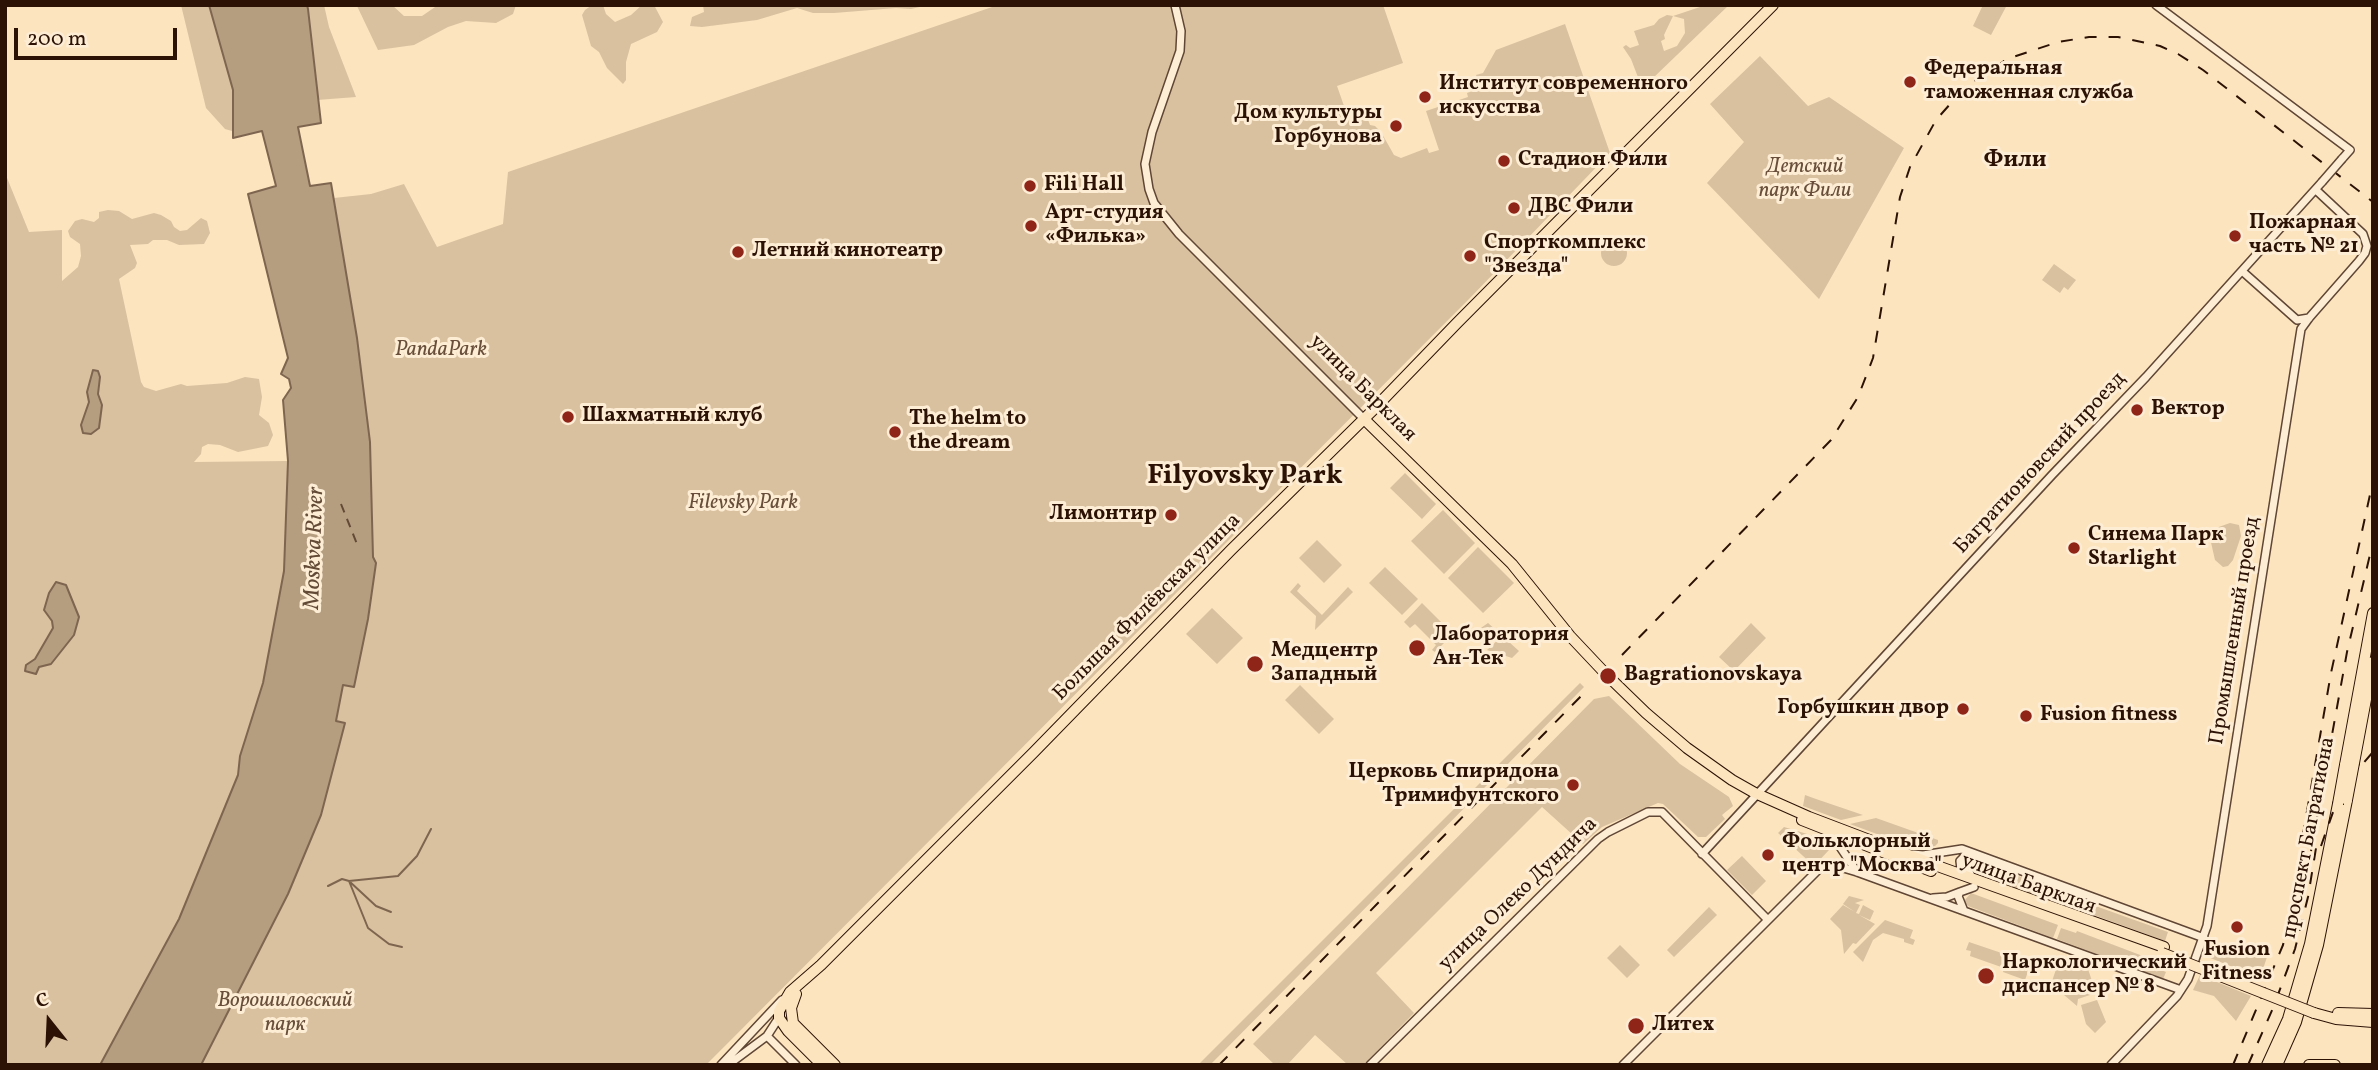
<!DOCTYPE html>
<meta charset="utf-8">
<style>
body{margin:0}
#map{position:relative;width:2378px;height:1070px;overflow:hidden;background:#fce4bf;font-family:Vollkorn,serif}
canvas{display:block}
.frame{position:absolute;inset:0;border:7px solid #2c1205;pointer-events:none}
.north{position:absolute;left:14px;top:986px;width:70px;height:70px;-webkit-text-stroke:5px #fdedd5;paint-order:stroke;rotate:342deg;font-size:19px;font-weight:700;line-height:28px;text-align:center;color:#2c1205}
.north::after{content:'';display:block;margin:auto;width:24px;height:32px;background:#2c1205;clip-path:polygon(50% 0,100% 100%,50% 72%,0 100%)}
.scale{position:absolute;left:14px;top:28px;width:163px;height:32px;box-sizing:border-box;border:4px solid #2c1205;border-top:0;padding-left:9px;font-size:21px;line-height:24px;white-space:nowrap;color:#2c1205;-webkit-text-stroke:5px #fdedd5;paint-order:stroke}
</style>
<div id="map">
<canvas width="2378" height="1070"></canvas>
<div class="frame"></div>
<div class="north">С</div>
<div class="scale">200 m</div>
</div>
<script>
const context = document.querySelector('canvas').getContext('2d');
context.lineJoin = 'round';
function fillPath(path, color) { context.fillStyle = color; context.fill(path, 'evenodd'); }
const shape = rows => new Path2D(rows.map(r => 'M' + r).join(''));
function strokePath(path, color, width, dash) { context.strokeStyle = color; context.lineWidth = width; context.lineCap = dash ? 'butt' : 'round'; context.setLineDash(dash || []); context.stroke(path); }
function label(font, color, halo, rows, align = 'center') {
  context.font = font + ' Vollkorn,serif'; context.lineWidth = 6; context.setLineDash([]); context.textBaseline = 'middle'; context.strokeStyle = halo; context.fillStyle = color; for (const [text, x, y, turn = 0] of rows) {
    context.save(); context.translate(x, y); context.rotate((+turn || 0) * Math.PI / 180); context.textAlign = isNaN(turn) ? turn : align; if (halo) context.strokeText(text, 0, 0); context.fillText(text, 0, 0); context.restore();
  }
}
const green = shape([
 [181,5,209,5,233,90,232,131,225,129,206,108],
 [307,5,324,5,329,27,356,97,317,100],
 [392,5,404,16,422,16,438,5,516,5,513,14,496,23,466,21,448,27,414,45,378,50,357,6],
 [592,5,603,5,606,14,615,22,631,15,642,5,654,5,663,22,657,32,631,44,626,62,626,80,623,84,607,68,599,52,591,46,582,15,585,10],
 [703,5,727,6,928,5,911,9,896,8,834,13,813,13,797,8,757,20,702,27,690,26,692,17,704,12],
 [998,5,1383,5,1403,63,1337,86,1350,123,1367,117,1370,125,1375,126,1381,132,1394,155,1401,158,1427,148,1429,153,1439,150,1426,111,1468,97,1467,93,1481,88,1476,75,1483,73,1496,50,1565,24,1610,153,1469,299,706,1065,201,1065,288,894,321,815,345,724,335,721,343,685,354,686,368,619,376,563,373,557,370,442,357,338,334,198,371,194,404,184,437,247,503,224,508,172],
 [1706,5,1729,5,1652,79,1641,85,1631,59,1623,47,1626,45,1630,48,1639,45,1634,31,1654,25,1659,19,1667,15,1673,16],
 [1673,16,1684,19,1685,33,1677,46,1664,51,1661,41,1665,39,1664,35],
 [1983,5,2007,5,1991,35,1973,26],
 [1760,56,1808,106,1829,97,1904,148,1819,299,1707,183,1744,142,1710,104],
 [5,173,29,232,62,230,62,281,78,267,81,256,80,244,70,237,68,231,75,221,82,219,94,222,99,218,99,212,108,210,119,211,132,219,154,213,161,215,171,221,174,227,180,231,187,230,201,218,207,221,210,233,204,244,179,245,167,240,153,240,148,244,130,245,137,263,135,268,119,279,141,382,144,387,156,391,181,384,187,386,227,383,245,377,259,379,262,397,259,415,269,423,273,435,268,446,238,452,220,445,208,444,202,447,201,454,194,462,288,461,284,571,263,683,240,756,238,775,179,919,100,1065,5,1065],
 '1601 253a13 13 0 1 1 26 0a13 13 0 1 1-26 0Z',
 [2054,264,2076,280,2068,290,2064,287,2060,293,2042,280],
 [1405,473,1436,504,1422,519,1390,488],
 [1443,510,1475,543,1444,574,1411,541],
 [2230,523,2239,525,2241,536,2233,560,2228,566,2223,567,2215,560,2210,538,2216,528],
 [1317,540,1342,565,1324,583,1299,558],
 [1478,547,1514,583,1483,613,1448,578],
 [1385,567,1418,599,1402,615,1369,583],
 [1298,583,1301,586,1297,591,1322,615,1348,587,1353,592,1315,630,1316,616,1290,592],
 [1422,603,1453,634,1435,652,1432,650,1436,645,1415,624,1410,628,1404,622],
 [1212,608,1243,638,1217,664,1186,634],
 [1488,623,1519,651,1512,658,1487,650,1498,640,1490,631,1478,642,1474,640,1478,630],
 [1751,623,1766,638,1734,671,1719,657],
 [1580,683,1584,687,1210,1065,1198,1065],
 [1300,685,1334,719,1319,734,1285,700],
 [1609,696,1680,764,1729,797,1733,806,1722,815,1725,819,1706,837,1698,837,1663,804,1658,803,1602,827,1583,844,1542,807,1376,973,1414,1013,1363,1065,1348,1065,1315,1035,1287,1065,1275,1065,1253,1044,1594,699],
 [1805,795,1816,799,1863,815,1841,820,1803,806],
 [1876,818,1938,840,1938,843,1935,846,1917,849,1850,824],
 [1784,827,1827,840,1829,850,1814,866,1778,833],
 [1742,856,1766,881,1752,895,1727,870],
 [1973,859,2069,895,2067,901,2053,896,2051,901,1968,871,1964,866,1965,862],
 [1971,893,2058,925,2053,938,1968,906,1964,901],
 [1849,896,1864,900,1855,903,1860,905,1856,913,1859,914,1863,905,1874,911,1870,920,1859,915,1875,924,1856,944,1853,943,1844,954,1841,930,1830,919,1843,905,1855,912,1843,904],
 [2076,899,2168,932,2165,941,2072,907],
 [1709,907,1717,915,1674,957,1667,950],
 [1885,920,1913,930,1910,938,1915,940,1913,945,1904,942,1904,939,1883,933,1873,940,1863,962,1853,952],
 [2061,928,2076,933,2077,931,2156,961,2154,967,2166,972,2163,979,2057,939],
 [1969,942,2031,963,2025,980,2003,972,2004,968,1970,956,1971,951,1966,950],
 [1620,945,1640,965,1627,978,1607,958],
 [2213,947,2267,957,2260,978,2208,957],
 [2061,955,2085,963,2084,967,2088,969,2096,993,2078,999,2077,1006,2051,984],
 [2200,975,2251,996,2236,1021,2214,996,2193,990],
 [2097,1000,2106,1022,2095,1033,2086,1024,2081,1005]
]);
const water = shape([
 [209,5,307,5,308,9,321,123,298,127,310,186,331,183,357,338,370,442,373,557,376,563,368,619,354,687,343,685,336,721,345,723,321,815,288,894,201,1065,100,1065,179,919,238,775,240,756,263,683,284,571,288,461,283,400,291,388,289,379,281,374,288,358,248,194,276,186,262,131,233,138,233,90,209,5],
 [93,370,98,371,100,377,98,394,102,405,99,428,91,434,83,433,81,425,89,402,87,392,93,370],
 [56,582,66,585,79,617,74,635,51,664,39,667,36,674,25,671,26,665,35,659,53,628,52,621,44,610,49,593,56,582]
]);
const stream = shape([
 [328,886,342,879,349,881,376,906,391,912],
 [402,947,389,944,368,928,349,881,398,876,417,856,431,829]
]);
const ferry = shape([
 [341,504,357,544,359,544]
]);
const minor = shape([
 [1175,5,1181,31,1180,51,1152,132,1145,164,1149,189,1154,203,1179,234,1364,419],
 [2156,5,2350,150,2342,159],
 [2242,271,2297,320,2309,318],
 [1830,832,1857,872],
 [1702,854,2052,475,2146,377,2322,182],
 [1913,854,1923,855,1962,849,2204,938],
 [1970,874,1961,869,1960,861,1965,856,1976,856],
 [1933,898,1947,897,1960,892],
 [1964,911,1958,896,1960,892,1974,887],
 [767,1036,796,1065],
 [721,1065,782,1000],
 [728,1065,767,1036,780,1016],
 [1370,1065,1598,839,1608,832,1648,812,1662,812,1768,920],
 [1623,1065,1819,869,1830,864,1857,872,2181,990],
 [2111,1065,2177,996,2188,979,2207,926,2301,329,2309,318,2359,261,2365,253,2367,246,2363,234,2316,190]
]);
const major = shape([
 [1364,419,1512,564,1570,636,1603,671],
 [1613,681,1646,713,1687,748,1732,780,1755,793,1809,817,1943,868,2164,947],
 [2354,763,2373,662],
 [2345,765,2373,613],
 [1802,820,1931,871],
 [796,994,791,1008,793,1023,835,1065],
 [2314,1013,2336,1019,2373,1022],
 [2338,1013,2373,1014],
 [822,1065,788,1031,779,1018,779,1011,790,992,821,965,1034,752,1231,550,1371,412,1457,323,1773,5],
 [2267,1065,2288,1019,2310,944,2338,804],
 [2277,1065,2296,1022,2318,945,2347,800],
 [2309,1065,2335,1065]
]);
const rail = shape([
 [1622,655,1831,440,1858,397,1873,358,1900,197,1910,167,1936,120,1952,102,1967,86,2007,59,2058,42,2089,37,2118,37,2160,46,2178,54,2203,70,2373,202],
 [2321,846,2338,798,2346,783,2373,752],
 [2311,851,2347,652,2373,542],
 [1219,1065,1588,689],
 [2233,1065,2283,945,2295,894,2302,840,2331,673,2373,481],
 [2248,1065,2273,1008,2295,949,2308,897,2317,842]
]);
const minorBridge = shape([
 [2322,182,2342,159]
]);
const majorBridge = shape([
 [1603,671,1613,681],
 [2347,800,2354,763],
 [2338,804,2345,765],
 [2162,953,2314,1013]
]);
const markers = [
 [1910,82,7,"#8f2418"],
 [1425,97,7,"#8f2418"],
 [1396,126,7,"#8f2418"],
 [1504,161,7,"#8f2418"],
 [1030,186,7,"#8f2418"],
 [1514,208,7,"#8f2418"],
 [1031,226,7,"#8f2418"],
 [2235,236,7,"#8f2418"],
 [738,252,7,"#8f2418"],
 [1470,256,7,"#8f2418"],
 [2137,410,7,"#8f2418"],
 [568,417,7,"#8f2418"],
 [895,432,7,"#8f2418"],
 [1171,515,7,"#8f2418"],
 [2074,548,7,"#8f2418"],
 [1417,648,9,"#8f2418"],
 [1255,664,9,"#8f2418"],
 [1608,676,9,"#8f2418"],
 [1963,709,7,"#8f2418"],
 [2026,716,7,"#8f2418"],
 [1573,785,7,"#8f2418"],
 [1768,855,7,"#8f2418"],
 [2237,927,7,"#8f2418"],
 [1986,976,9,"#8f2418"],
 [1636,1026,9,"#8f2418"]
];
const poiNames = [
 ["Федеральная",1924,70],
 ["таможенная служба",1924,94],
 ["Институт современного",1439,85],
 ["искусства",1439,109],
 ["Дом культуры",1382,114,"right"],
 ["Горбунова",1382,138,"right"],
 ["Стадион Фили",1518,161],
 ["Fili Hall",1044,186],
 ["ДВС Фили",1528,208],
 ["Арт-студия",1045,214],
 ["«Филька»",1045,238],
 ["Пожарная",2249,224],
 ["часть № 21",2249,248],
 ["Спорткомплекс",1484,244],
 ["\"Звезда\"",1484,268],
 ["Летний кинотеатр",752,252],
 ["Вектор",2151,410],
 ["Шахматный клуб",582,417],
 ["The helm to",909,420],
 ["the dream",909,444],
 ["Лимонтир",1157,515,"right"],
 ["Синема Парк",2088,536],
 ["Starlight",2088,560],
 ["Лаборатория",1433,636],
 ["Ан-Тек",1433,660],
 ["Медцентр",1271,652],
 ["Западный",1271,676],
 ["Bagrationovskaya",1624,676],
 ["Горбушкин двор",1949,709,"right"],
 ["Fusion fitness",2040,716],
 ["Церковь Спиридона",1559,773,"right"],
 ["Тримифунтского",1559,797,"right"],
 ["Фольклорный",1782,843],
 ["центр \"Москва\"",1782,867],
 ["Fusion",2237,951,"center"],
 ["Fitness",2237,975,"center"],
 ["Наркологический",2002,964],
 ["диспансер № 8",2002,988],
 ["Литех",1652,1026]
];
const parkNames = [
 ["Детский",1805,168],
 ["парк Фили",1805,192],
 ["PandaPark",441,351],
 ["Filevsky Park",743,504],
 ["Ворошиловский",285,1002],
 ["парк",285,1026]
];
const streetNames = [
 ["улица Барклая",1362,389,45],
 ["Багратионовский проезд",2041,464,-47],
 ["Большая Филёвская улица",1148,608,-45],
 ["Промышленный проезд",2236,631,-81],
 ["проспект Багратиона",2310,838,-79],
 ["улица Барклая",2028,885,20],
 ["улица Олеко Дундича",1519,895,-44]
];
const neighbourhoodNames = [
 ["Фили",2015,162]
];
const waterNames = [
 ["Moskva River",316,548,-88]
];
const districtNames = [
 ["Filyovsky Park",1245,478]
];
fillPath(green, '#d9c09f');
fillPath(water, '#b59d80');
strokePath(water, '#7e654f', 2);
strokePath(stream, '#7e654f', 2);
strokePath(ferry, '#634a36', 2, [9, 7]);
strokePath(minor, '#604634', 10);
strokePath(major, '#2c1205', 12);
strokePath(minor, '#fdedd5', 7);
strokePath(major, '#fce4bf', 10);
strokePath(rail, '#2c1205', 2, [12, 12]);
strokePath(minorBridge, '#604634', 10, []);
strokePath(majorBridge, '#2c1205', 12, []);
strokePath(minorBridge, '#fdedd5', 7);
strokePath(majorBridge, '#fce4bf', 10);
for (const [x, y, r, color] of markers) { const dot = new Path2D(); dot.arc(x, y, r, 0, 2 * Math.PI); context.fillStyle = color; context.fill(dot); strokePath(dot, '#fdedd5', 2.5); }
label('bold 21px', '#2c1205', '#fdedd5', poiNames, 'left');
label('italic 21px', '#694f3b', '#fdedd5', parkNames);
label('21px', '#2c1205', '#fdedd5', streetNames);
label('bold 23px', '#2c1205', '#fdedd5', neighbourhoodNames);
label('italic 23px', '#634a36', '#fdedd5', waterNames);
label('bold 28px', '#2c1205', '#fdedd5', districtNames);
</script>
